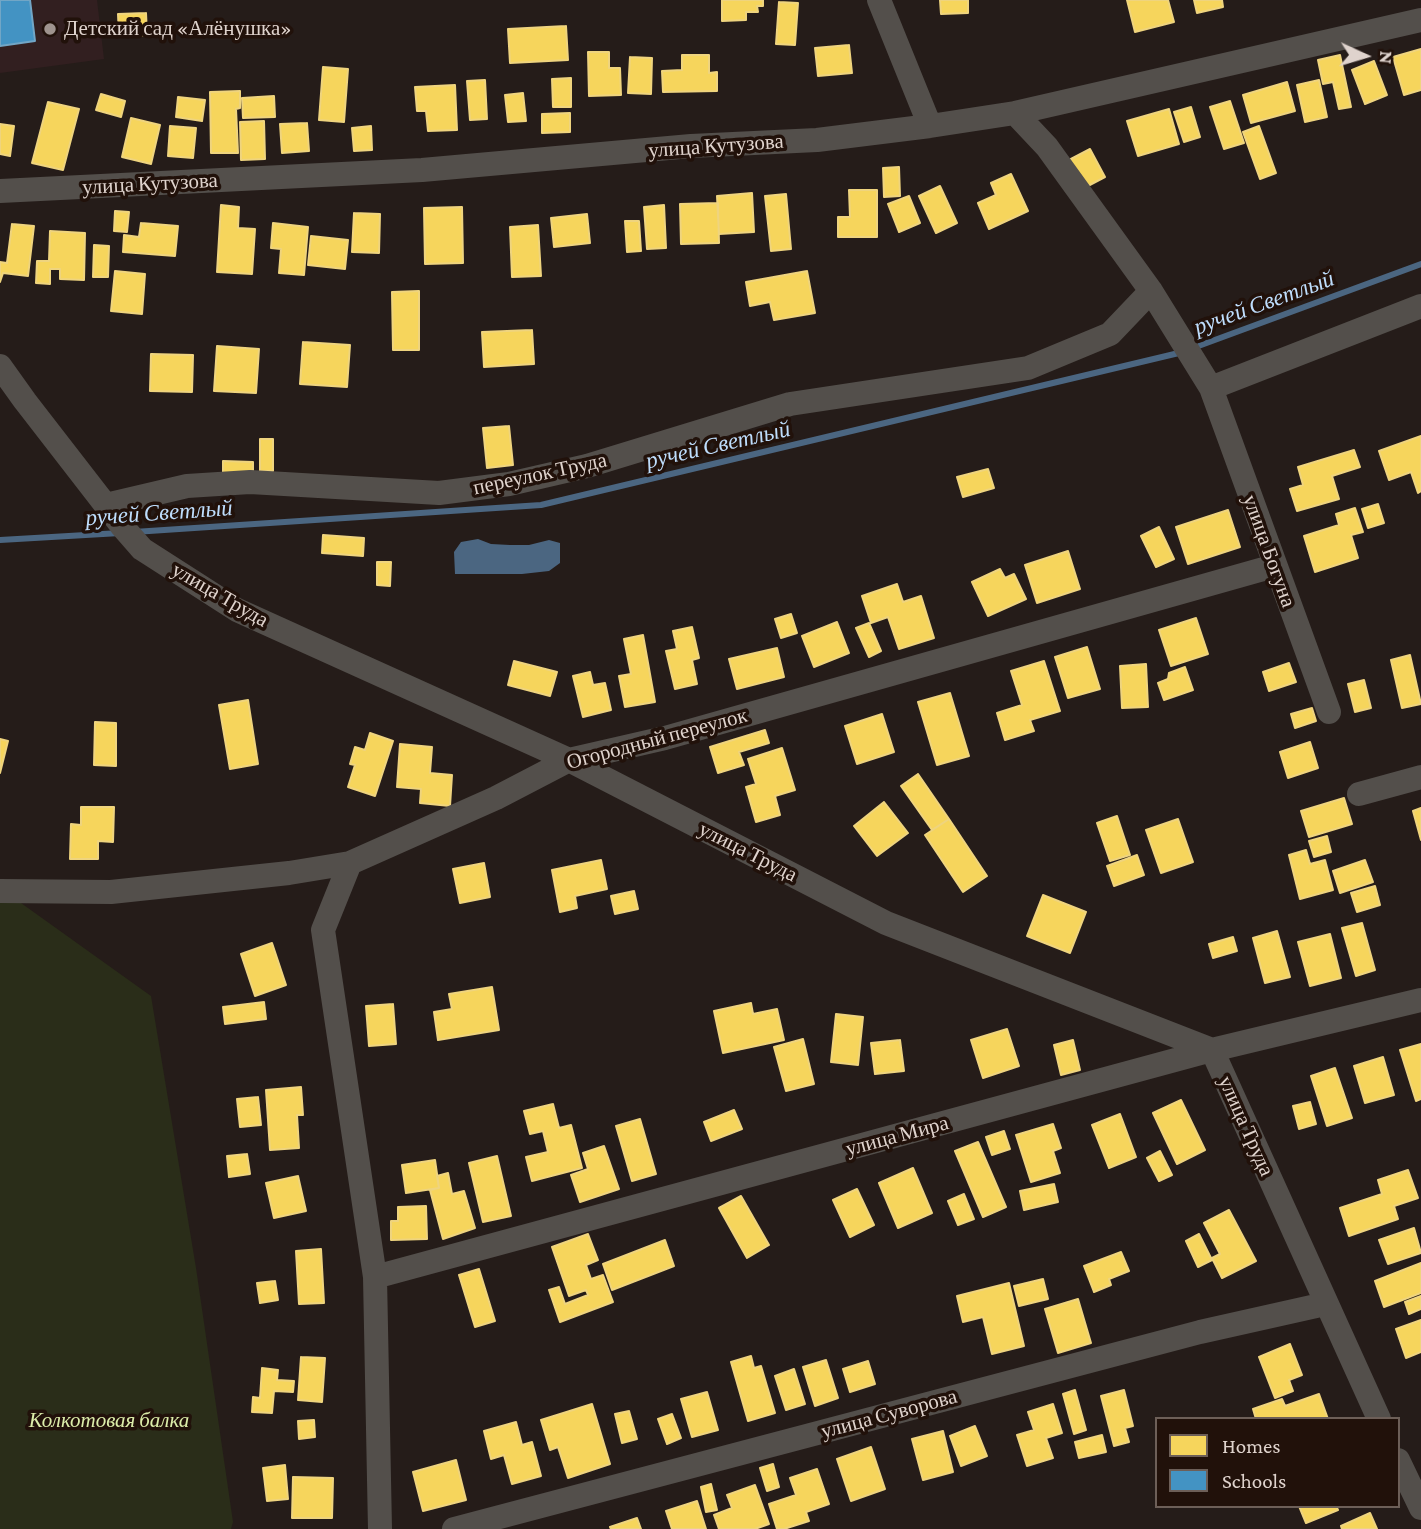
<!DOCTYPE html>
<meta charset="utf-8">
<style>
body{margin:0}
#map{position:relative;width:1421px;height:1529px;overflow:hidden;background:#251c19;font-family:"Crimson Pro",serif}
canvas{display:block}
.legend{position:absolute;left:1155px;top:1417px;width:245px;height:91px;box-sizing:border-box;background:#21110a;border:2px solid #6d5f58;margin:0;padding:9px 12px;list-style:none;font-size:21px;color:#dfd3cd}
.legend li{display:flex;align-items:center;gap:14px;height:35px}
.legend b{width:35px;border:2px solid #6d5f58}
.north{position:absolute;left:1330px;top:21px;width:70px;height:70px;-webkit-text-stroke:5px #21110a;paint-order:stroke;rotate:94deg;font-size:19px;font-weight:700;line-height:28px;text-align:center;color:#dfd3cd}
.north::after{content:'';display:block;margin:auto;width:24px;height:32px;background:#dfd3cd;clip-path:polygon(50% 0,100% 100%,50% 72%,0 100%)}
</style>
<div id="map">
<canvas width="1421" height="1529"></canvas>
<ul class="legend">
<li><b style="height:19px;background:#f6d55c"></b>Homes</li>
<li><b style="height:19px;background:#4393c3"></b>Schools</li>
</ul>
<div class="north">N</div>
</div>
<script>
const context = document.querySelector('canvas').getContext('2d');
context.lineJoin = 'round';
function fillPath(path, color) { context.fillStyle = color; context.fill(path, 'evenodd'); }
const shape = rows => new Path2D(rows.map(r => 'M' + r).join(''));
function strokePath(path, color, width, dash) { context.strokeStyle = color; context.lineWidth = width; context.lineCap = dash ? 'butt' : 'round'; context.setLineDash(dash || []); context.stroke(path); }
function label(font, color, halo, rows, align = 'center') {
  context.font = font + ' "Crimson Pro",serif'; context.lineWidth = 7; context.setLineDash([]); context.textBaseline = 'middle'; context.strokeStyle = halo; context.fillStyle = color; for (const [text, x, y, turn = 0] of rows) {
    context.save(); context.translate(x, y); context.rotate((+turn || 0) * Math.PI / 180); context.textAlign = isNaN(turn) ? turn : align; if (halo) context.strokeText(text, 0, 0); context.fillText(text, 0, 0); context.restore();
  }
}
const education = shape([
 [0,0,97,0,104,59,0,73]
]);
const green = shape([
 [0,888,151,996,196,1268,233,1522,231,1529,0,1529]
]);
const water = shape([
 [478,539,491,544,510,545,529,545,549,540,560,543,560,563,549,571,522,574,455,574,454,552,461,542]
]);
const homes = shape([
 [722,0,763,0,763,6,757,6,758,12,746,12,746,20,722,21,722,0],
 [940,0,968,0,968,13,941,14,940,0],
 [1127,0,1168,0,1174,22,1135,32,1127,0],
 [1194,0,1222,0,1223,7,1197,13,1194,0],
 [779,2,798,3,795,45,776,44,779,2],
 [146,13,147,35,119,37,118,14,146,13],
 [566,26,568,60,510,63,508,29,566,26],
 [849,45,852,73,818,76,815,48,849,45],
 [1421,49,1421,90,1404,95,1393,57,1421,49],
 [588,52,609,52,609,68,620,68,621,95,589,96,588,52],
 [682,55,709,55,709,73,717,72,717,91,663,92,662,71,682,70,682,55],
 [1340,55,1351,107,1339,109,1333,82,1323,84,1318,60,1340,55],
 [630,57,652,58,651,94,628,93,630,57],
 [1374,61,1387,95,1365,104,1352,70,1374,61],
 [323,67,348,69,344,122,319,120,323,67],
 [571,78,571,107,553,107,552,79,571,78],
 [485,80,487,119,470,120,467,81,485,80],
 [1319,80,1327,117,1305,122,1297,85,1319,80],
 [1287,82,1295,111,1251,123,1243,95,1287,82],
 [455,85,457,130,428,131,426,111,417,111,415,87,455,85],
 [240,91,240,108,236,109,238,153,211,153,210,92,240,91],
 [523,93,526,121,508,122,505,95,523,93],
 [101,94,125,101,121,117,96,110,101,94],
 [274,96,275,117,243,118,242,98,274,96],
 [178,97,205,100,202,121,176,117,178,97],
 [1230,101,1244,143,1224,149,1210,107,1230,101],
 [48,102,79,109,63,170,32,163,48,102],
 [1191,107,1200,137,1184,142,1174,112,1191,107],
 [1169,109,1179,144,1138,156,1127,121,1169,109],
 [570,113,570,132,542,133,542,114,570,113],
 [131,118,160,125,151,164,122,157,131,118],
 [264,121,265,159,241,160,240,122,264,121],
 [307,123,309,151,282,153,280,124,307,123],
 [0,124,14,126,10,156,0,154,0,124],
 [170,126,196,128,193,158,168,156,170,126],
 [371,126,372,150,354,151,352,128,371,126],
 [1259,126,1276,173,1260,179,1243,132,1259,126],
 [1090,149,1105,177,1084,188,1069,160,1090,149],
 [899,167,900,196,884,197,883,168,899,167],
 [1011,174,1028,211,989,229,978,203,996,195,991,183,1011,174],
 [940,186,957,223,936,233,919,196,940,186],
 [849,190,877,190,877,237,838,237,838,217,850,217,849,190],
 [752,193,754,232,719,234,717,196,752,193],
 [786,194,791,249,771,251,765,196,786,194],
 [909,196,920,223,899,232,888,204,909,196],
 [718,203,719,243,681,244,680,204,718,203],
 [221,205,239,207,238,228,255,229,252,274,217,272,221,205],
 [664,205,666,248,647,249,644,207,664,205],
 [462,207,463,263,425,264,424,208,462,207],
 [115,211,129,212,127,232,114,231,115,211],
 [354,213,380,214,379,253,352,252,354,213],
 [587,214,590,243,554,247,551,218,587,214],
 [625,221,639,221,641,251,627,252,625,221],
 [141,223,178,226,175,256,123,252,124,235,139,237,141,223],
 [273,223,308,227,304,275,279,273,281,249,271,248,273,223],
 [12,224,34,226,28,276,3,273,0,282,0,262,7,263,12,224],
 [538,225,541,276,512,277,510,227,538,225],
 [50,231,85,233,84,280,60,279,60,269,50,269,50,284,36,283,37,261,49,261,50,231],
 [311,236,348,240,345,269,308,265,311,236],
 [94,245,109,246,108,277,93,277,94,245],
 [115,271,145,274,142,314,111,311,115,271],
 [807,271,815,313,774,320,770,302,750,306,746,282,807,271],
 [419,291,419,350,393,350,392,292,419,291],
 [532,330,534,364,484,367,482,332,532,330],
 [303,342,350,345,347,387,300,384,303,342],
 [217,346,259,349,256,393,214,391,217,346],
 [151,354,193,355,192,392,150,391,151,354],
 [509,426,513,465,487,468,483,428,509,426],
 [1421,436,1421,491,1418,493,1411,472,1389,480,1379,451,1421,436],
 [260,439,273,439,273,471,260,471,260,439],
 [1354,450,1360,467,1332,476,1339,499,1297,511,1290,489,1303,485,1298,467,1354,450],
 [223,461,253,462,253,475,223,475,223,461],
 [988,469,994,488,963,497,957,477,988,469],
 [1378,504,1384,523,1368,528,1362,509,1378,504],
 [1355,508,1363,532,1351,535,1358,558,1315,572,1304,536,1339,525,1336,514,1355,508],
 [1228,510,1240,547,1188,564,1176,527,1228,510],
 [1159,527,1174,559,1156,567,1141,536,1159,527],
 [323,535,364,538,363,556,322,553,323,535],
 [1068,551,1080,589,1037,603,1025,565,1068,551],
 [377,562,391,562,390,586,377,585,377,562],
 [1000,569,1005,578,1014,574,1026,599,988,616,972,582,1000,569],
 [897,584,903,602,921,596,934,638,899,649,888,617,871,623,862,596,897,584],
 [791,614,797,633,781,638,775,619,791,614],
 [1196,618,1208,654,1171,666,1159,630,1196,618],
 [837,622,849,653,814,667,802,636,837,622],
 [869,623,881,651,869,657,856,628,869,623],
 [692,627,699,658,692,660,697,684,675,689,666,651,677,649,673,631,692,627],
 [643,635,655,702,625,707,619,676,631,674,624,639,643,635],
 [1087,647,1100,689,1068,698,1055,657,1087,647],
 [777,648,784,677,737,689,729,659,777,648],
 [1410,655,1421,704,1402,708,1391,660,1410,655],
 [514,661,557,672,550,696,508,685,514,661],
 [1044,661,1060,711,1030,720,1034,731,1005,740,997,713,1022,705,1011,671,1044,661],
 [1289,663,1296,682,1269,691,1263,672,1289,663],
 [1146,664,1148,707,1122,708,1120,666,1146,664],
 [1185,667,1193,690,1164,700,1158,683,1168,679,1169,673,1185,667],
 [590,672,593,685,605,683,611,710,583,717,573,676,590,672],
 [1364,680,1371,708,1355,712,1348,684,1364,680],
 [950,693,969,756,937,765,918,702,950,693],
 [248,700,258,764,230,769,219,705,248,700],
 [1312,708,1316,721,1295,728,1291,714,1312,708],
 [882,714,894,752,857,764,845,726,882,714],
 [95,722,116,723,116,766,94,765,95,722],
 [765,730,769,743,739,752,744,765,718,773,710,747,765,730],
 [370,733,393,741,375,796,348,787,355,765,350,764,355,747,365,750,370,733],
 [0,739,8,741,0,773,0,739],
 [1310,742,1318,768,1288,778,1280,752,1310,742],
 [400,744,432,747,430,773,452,775,450,806,420,803,421,789,397,787,400,744],
 [782,748,795,790,775,796,780,815,756,822,746,787,756,784,748,759,782,748],
 [918,774,949,819,932,830,901,786,918,774],
 [1344,798,1352,824,1309,837,1301,811,1344,798],
 [884,802,908,833,877,856,854,826,884,802],
 [81,807,114,807,113,842,98,841,98,859,70,859,71,824,81,825,81,807],
 [1421,808,1421,840,1413,811,1421,808],
 [1117,816,1130,855,1110,861,1097,823,1117,816],
 [949,819,987,876,963,892,925,835,949,819],
 [1178,819,1193,862,1161,873,1146,830,1178,819],
 [1327,836,1331,852,1314,857,1309,841,1327,836],
 [1306,850,1310,864,1325,860,1333,890,1300,899,1289,855,1306,850],
 [1137,855,1144,875,1114,886,1107,866,1137,855],
 [601,860,607,889,575,896,577,908,560,912,552,870,601,860],
 [1365,860,1373,882,1340,893,1333,871,1365,860],
 [484,863,490,897,460,903,453,869,484,863],
 [1375,886,1380,905,1357,912,1351,893,1375,886],
 [634,891,638,909,615,914,611,896,634,891],
 [1043,895,1086,912,1070,953,1027,936,1043,895],
 [1362,923,1375,970,1356,976,1342,928,1362,923],
 [1277,931,1290,977,1265,983,1253,938,1277,931],
 [1330,934,1341,978,1310,986,1298,942,1330,934],
 [1233,937,1237,951,1213,958,1209,944,1233,937],
 [272,943,286,985,255,996,241,954,272,943],
 [492,987,499,1030,438,1040,434,1012,452,1009,449,994,492,987],
 [264,1002,266,1019,225,1024,223,1007,264,1002],
 [751,1003,753,1014,777,1009,784,1040,723,1053,714,1011,751,1003],
 [393,1004,396,1044,369,1046,366,1006,393,1004],
 [836,1014,863,1017,858,1065,831,1062,836,1014],
 [1007,1029,1019,1066,983,1078,971,1040,1007,1029],
 [803,1039,814,1084,786,1091,774,1047,803,1039],
 [900,1040,904,1071,875,1074,871,1043,900,1040],
 [1073,1040,1080,1070,1061,1075,1054,1045,1073,1040],
 [1421,1044,1421,1099,1416,1101,1400,1050,1421,1044],
 [1383,1057,1394,1095,1365,1103,1354,1066,1383,1057],
 [1335,1068,1352,1118,1327,1126,1311,1076,1335,1068],
 [301,1087,303,1115,297,1115,299,1148,270,1150,266,1090,301,1087],
 [258,1097,261,1125,240,1127,237,1099,258,1097],
 [1181,1100,1205,1150,1177,1164,1153,1113,1181,1100],
 [1310,1102,1316,1124,1299,1129,1293,1106,1310,1102],
 [553,1104,559,1128,571,1125,582,1168,532,1181,526,1157,548,1152,543,1131,530,1134,524,1111,553,1104],
 [734,1110,742,1129,711,1141,704,1122,734,1110],
 [1120,1114,1136,1157,1109,1168,1092,1125,1120,1114],
 [640,1119,656,1174,632,1181,616,1126,640,1119],
 [1053,1124,1061,1148,1053,1151,1060,1173,1031,1182,1016,1135,1053,1124],
 [1004,1131,1010,1149,992,1155,986,1137,1004,1131],
 [978,1142,1006,1207,983,1217,955,1151,978,1142],
 [604,1146,619,1189,580,1202,571,1175,588,1169,583,1153,604,1146],
 [1160,1151,1172,1175,1159,1181,1147,1158,1160,1151],
 [247,1154,250,1174,229,1177,227,1156,247,1154],
 [497,1156,511,1216,483,1222,469,1163,497,1156],
 [435,1160,439,1188,406,1193,402,1165,435,1160],
 [913,1168,932,1213,898,1228,879,1183,913,1168],
 [1408,1170,1418,1198,1394,1206,1398,1219,1349,1236,1340,1208,1382,1194,1378,1180,1408,1170],
 [448,1173,452,1194,464,1191,475,1228,443,1239,430,1190,439,1188,437,1176,448,1173],
 [298,1176,306,1211,274,1218,266,1183,298,1176],
 [1054,1184,1058,1202,1024,1210,1020,1191,1054,1184],
 [857,1189,874,1225,850,1237,833,1200,857,1189],
 [964,1194,974,1219,958,1225,948,1201,964,1194],
 [741,1196,769,1245,747,1258,719,1208,741,1196],
 [426,1206,427,1239,391,1240,391,1221,398,1221,398,1207,426,1206],
 [1229,1210,1256,1261,1222,1278,1212,1258,1220,1254,1204,1223,1229,1210],
 [1414,1228,1421,1253,1388,1264,1379,1240,1414,1228],
 [588,1234,598,1260,586,1265,591,1279,603,1275,613,1302,560,1322,549,1290,559,1287,565,1304,588,1295,586,1290,569,1296,552,1247,588,1234],
 [1199,1234,1212,1260,1198,1267,1186,1241,1199,1234],
 [665,1240,674,1266,612,1290,603,1264,665,1240],
 [321,1249,324,1303,299,1304,296,1251,321,1249],
 [1121,1252,1129,1271,1109,1279,1111,1285,1094,1292,1084,1266,1121,1252],
 [1421,1263,1421,1293,1384,1307,1375,1281,1421,1263],
 [479,1269,495,1321,475,1327,459,1275,479,1269],
 [1043,1279,1048,1299,1019,1306,1014,1286,1043,1279],
 [275,1281,278,1300,260,1303,257,1283,275,1281],
 [1009,1283,1024,1346,992,1354,983,1317,963,1322,957,1296,1009,1283],
 [1421,1296,1421,1309,1409,1314,1405,1302,1421,1296],
 [1078,1299,1091,1343,1058,1353,1045,1309,1078,1299],
 [1421,1320,1421,1352,1406,1358,1396,1329,1421,1320],
 [1290,1344,1302,1375,1289,1380,1293,1391,1275,1398,1259,1357,1290,1344],
 [751,1356,754,1368,761,1366,775,1413,748,1421,731,1362,751,1356],
 [301,1357,325,1358,322,1402,298,1400,301,1357],
 [826,1360,838,1398,815,1406,803,1367,826,1360],
 [868,1361,875,1384,850,1392,843,1369,868,1361],
 [262,1368,278,1370,277,1380,294,1381,293,1392,274,1391,272,1413,252,1412,253,1397,260,1398,262,1368],
 [794,1369,805,1404,786,1410,775,1376,794,1369],
 [1075,1390,1086,1430,1074,1434,1063,1394,1075,1390],
 [1124,1390,1133,1426,1125,1428,1129,1442,1114,1446,1101,1396,1124,1390],
 [707,1392,718,1430,692,1437,681,1399,707,1392],
 [1319,1394,1328,1419,1256,1419,1253,1409,1282,1399,1285,1406,1319,1394],
 [592,1404,610,1464,568,1478,558,1447,550,1450,541,1420,592,1404],
 [1053,1404,1062,1433,1046,1438,1053,1458,1027,1466,1017,1435,1034,1430,1028,1412,1053,1404],
 [629,1411,637,1439,622,1443,615,1414,629,1411],
 [672,1414,681,1438,667,1444,658,1419,672,1414],
 [314,1420,315,1437,299,1439,298,1421,314,1420],
 [516,1422,522,1445,532,1442,541,1476,512,1484,504,1455,491,1459,484,1431,516,1422],
 [975,1426,987,1456,961,1466,950,1436,975,1426],
 [943,1431,953,1472,923,1480,912,1439,943,1431],
 [1102,1435,1106,1452,1079,1458,1075,1442,1102,1435],
 [871,1447,885,1489,851,1501,837,1459,871,1447],
 [456,1460,466,1500,423,1511,413,1472,456,1460],
 [773,1464,779,1487,767,1491,760,1468,773,1464],
 [285,1465,288,1499,267,1501,263,1468,285,1465],
 [817,1469,829,1504,806,1512,809,1521,784,1529,777,1529,769,1504,796,1495,790,1478,817,1469],
 [293,1477,333,1478,332,1518,292,1518,293,1477],
 [711,1484,717,1510,706,1512,701,1487,711,1484],
 [755,1485,769,1524,755,1529,719,1529,714,1515,732,1508,727,1495,755,1485],
 [697,1501,706,1529,672,1529,666,1511,697,1501],
 [1299,1506,1336,1506,1338,1510,1306,1523,1299,1506],
 [1370,1513,1377,1529,1342,1529,1341,1526,1370,1513],
 [637,1518,641,1529,611,1529,610,1527,637,1518]
]);
const schools = shape([
 [0,0,30,0,35,41,0,46,0,0]
]);
const stream = shape([
 [1193,348,1421,264],
 [134,532,541,505,1183,352],
 [0,540,120,533]
]);
const street = shape([
 [879,0,930,126],
 [1015,113,1047,147,1151,291,1211,388,1329,712],
 [0,191,422,170,691,146,817,140,930,126,1015,113,1421,20],
 [0,366,25,401,121,525,142,549,237,610,569,760,886,923,1212,1050,1379,1419],
 [1211,388,1421,306],
 [106,505,187,486,250,482,439,493,509,484,587,466,790,404,1028,368,1110,334,1151,291],
 [1359,794,1421,777],
 [350,863,323,930,375,1277,380,1529],
 [0,891,111,892,289,873,350,863,496,798,569,760,665,738,1274,566],
 [375,1277,1212,1050,1421,1000],
 [1398,1460,1421,1508],
 [454,1529,1200,1332,1325,1304]
]);
const markers = [
 [50,29,7,"#9e938e"]
];
const poiNames = [
 ["Детский сад «Алёнушка»",64,29]
];
const streetNames = [
 ["улица Кутузова",716,146,-4],
 ["улица Кутузова",150,184,-3],
 ["переулок Труда",540,474,-12],
 ["улица Богуна",1269,551,70],
 ["улица Труда",220,595,30],
 ["Огородный переулок",657,739,-15],
 ["улица Труда",748,852,27],
 ["улица Труда",1246,1126,66],
 ["улица Мира",897,1136,-15],
 ["улица Суворова",889,1414,-15]
];
const parkNames = [
 ["Колкотовая балка",109,1421]
];
const waterNames = [
 ["ручей Светлый",1264,303,-20],
 ["ручей Светлый",718,445,-13],
 ["ручей Светлый",159,513,-4]
];
fillPath(education, '#321f20');
fillPath(green, '#2a2d19');
fillPath(water, '#4b6681');
fillPath(homes, '#f6d55c');
strokePath(homes, '#efd47e', 2);
fillPath(schools, '#4393c3');
strokePath(schools, '#72a6c6', 2);
strokePath(stream, '#4b6681', 6);
strokePath(street, '#534f4b', 24);
for (const [x, y, r, color] of markers) { const dot = new Path2D(); dot.arc(x, y, r, 0, 2 * Math.PI); context.fillStyle = color; context.fill(dot); strokePath(dot, '#21110a', 2.5); }
label('21px', '#dfd3cd', '#21110a', poiNames, 'left');
label('21px', '#dfd3cd', '#21110a', streetNames);
label('italic 21px', '#dcedaa', '#21110a', parkNames);
label('italic 23px', '#beddfc', '#21110a', waterNames);
</script>
